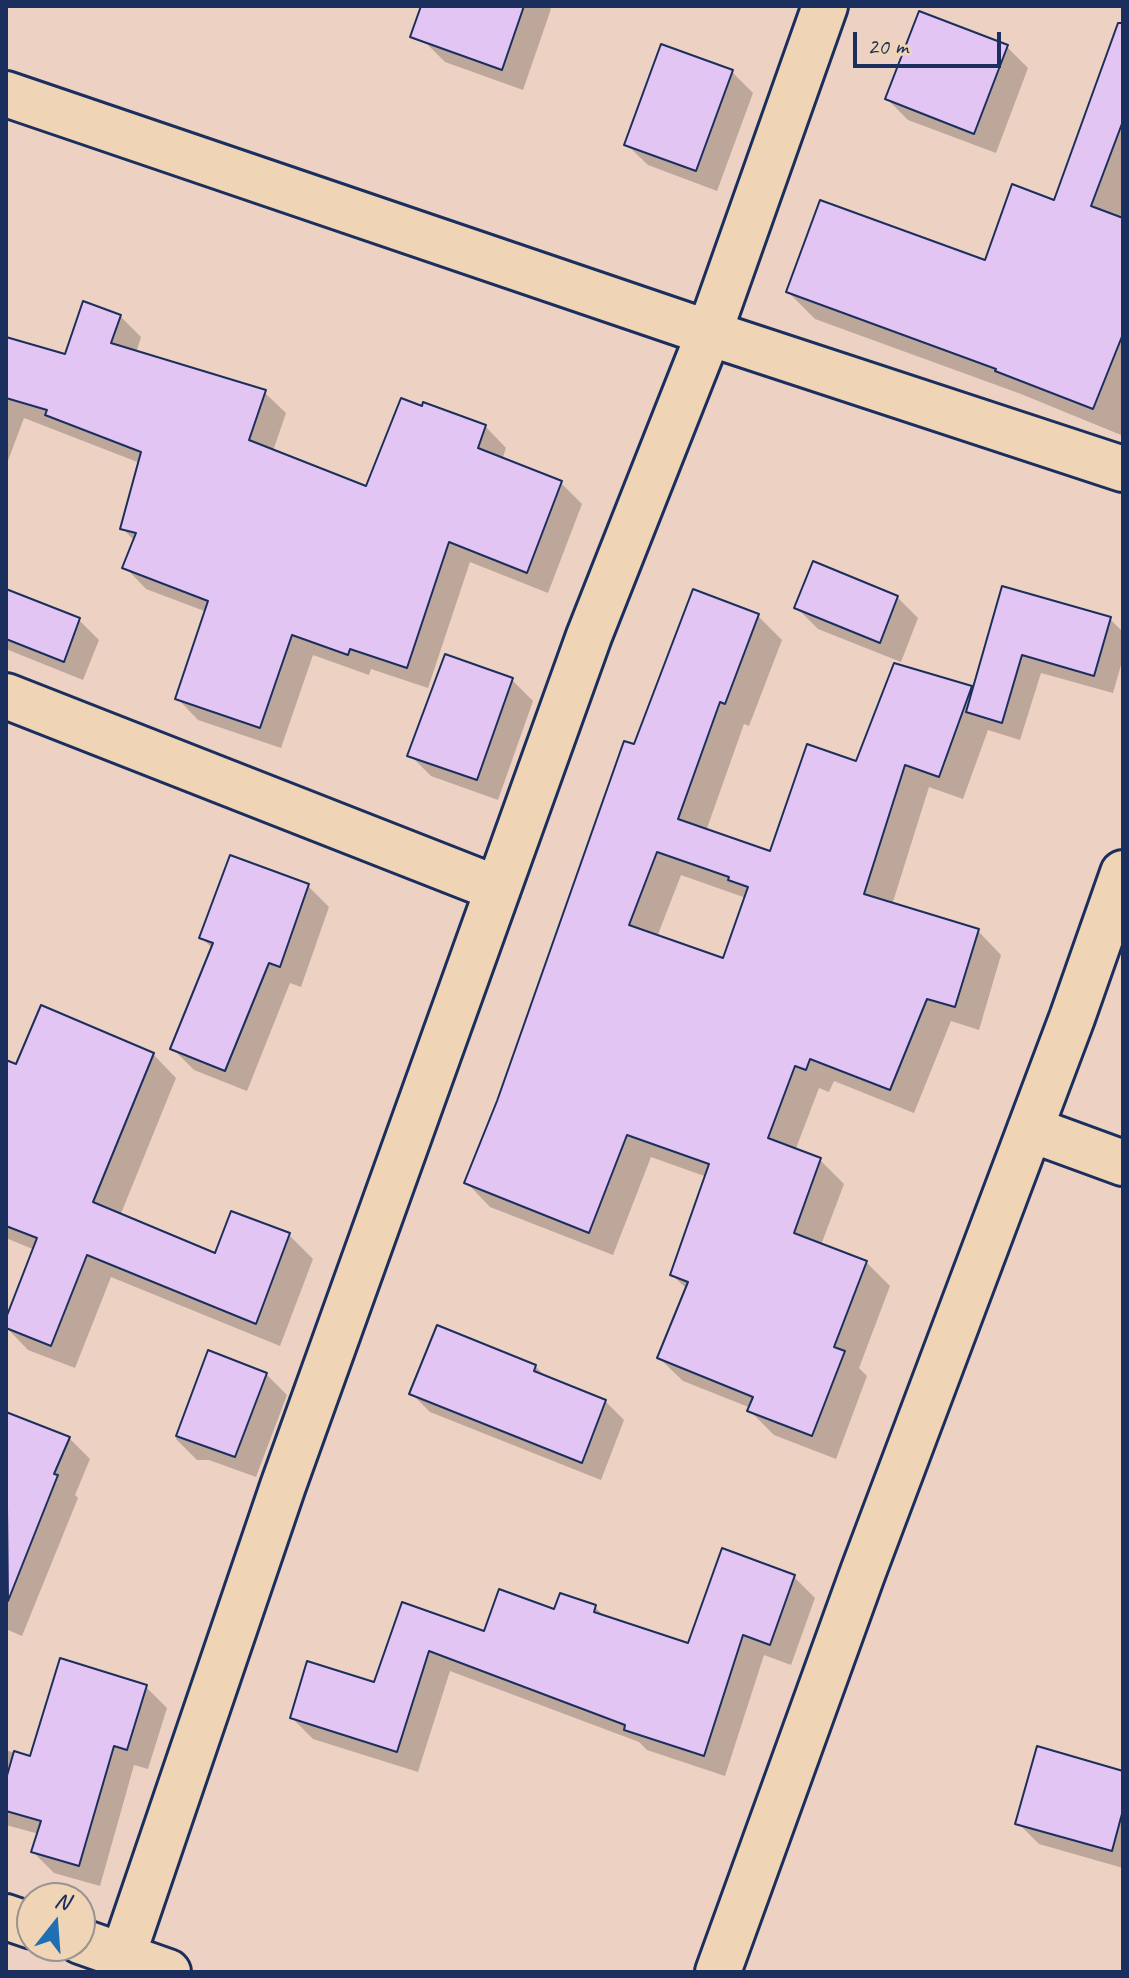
<!DOCTYPE html>
<style>
body{margin:0}
#map{position:relative;width:1129px;height:1978px;overflow:hidden;background:#edd1c2;font-family:Caveat,sans-serif}
canvas{display:block}
.frame{position:absolute;inset:0;border:8px solid #1b2f5e;pointer-events:none}
.north{position:absolute;left:16px;top:1882px;width:80px;height:80px;box-sizing:border-box;background:#efd4b6;border:2px solid #9a9293;border-radius:50%;rotate:17deg;font-size:22px;font-weight:700;line-height:32px;text-align:center;color:#1b2f5e}
.north::after{content:'';display:block;margin:auto;width:28px;height:36px;background:#1f6fb2;clip-path:polygon(50% 0,100% 100%,50% 72%,0 100%)}
.scale{position:absolute;left:853px;top:32px;width:148px;height:36px;box-sizing:border-box;border:4px solid #1b2f5e;border-top:0;padding-left:10px;font-size:24px;line-height:28px;white-space:nowrap;color:#1b2f5e;-webkit-text-stroke:6px #efd4b6;paint-order:stroke}
</style>
<div id="map">
<canvas width="1129" height="1978"></canvas>
<div class="frame"></div>
<div class="north">N</div>
<div class="scale">20 m</div>
</div>
<script>
const context = document.querySelector('canvas').getContext('2d');
context.lineJoin = 'round';
function fillPath(path, color) { context.fillStyle = color; context.fill(path, 'evenodd'); }
const shape = rows => new Path2D(rows.map(r => 'M' + r).join(''));
function strokePath(path, color, width, dash) { context.strokeStyle = color; context.lineWidth = width; context.lineCap = dash ? 'butt' : 'round'; context.setLineDash(dash || []); context.stroke(path); }
const shadow = shape([
 [436,6,548,6,551,9,523,90,445,62,424,41],
 [1007,47,1028,68,996,153,908,120,887,99],
 [732,72,753,93,717,191,648,165,626,144],
 [1123,76,1123,429,1121,435,1021,394,815,319,788,292,986,263,1055,202],
 [120,316,141,337,136,353,264,392,286,413,273,451,368,489,485,426,506,448,502,460,561,483,582,504,548,593,470,562,428,688,371,669,369,675,313,655,281,748,198,720,177,698,207,612,146,589,125,567,135,541,122,528,140,463,24,418,6,466,6,339,66,357],
 [1004,588,1110,619,1123,632,1123,658,1113,693,1041,673,1020,740,988,730,963,799,929,787,892,905,978,931,1001,955,979,1030,951,1021,914,1113,834,1081,829,1092,819,1088,795,1151,820,1160,844,1184,821,1245,866,1262,890,1286,859,1368,867,1376,836,1459,774,1435,750,1411,751,1408,683,1381,659,1358,687,1289,672,1275,707,1177,651,1157,613,1255,490,1207,467,1183,635,746,758,616,782,640,749,726,744,724,706,831,771,853,857,764,971,688,974,691],
 [681,875,746,898,724,961,657,937],
 [6,591,79,620,99,640,83,680,6,649],
 [897,597,918,618,901,662,818,629,797,608],
 [512,680,533,701,498,800,431,776,410,755],
 [308,886,329,907,301,987,290,983,247,1091,194,1070,173,1049,213,949,202,938],
 [153,1054,176,1078,120,1216,216,1256,232,1213,289,1235,313,1259,280,1346,111,1277,75,1368,28,1350,6,1327,35,1250,6,1238,6,1115],
 [209,1353,266,1374,287,1395,256,1477,209,1460,197,1460,176,1439],
 [535,1366,548,1379,605,1401,624,1420,601,1480,430,1412,412,1394],
 [6,1415,69,1438,90,1459,75,1495,78,1498,22,1636,6,1629],
 [794,1577,815,1598,791,1665,764,1655,725,1776,647,1750,639,1742,450,1671,418,1772,313,1739,292,1718,375,1684,403,1605,485,1633,556,1611,595,1607,606,1618,690,1645],
 [146,1687,167,1708,148,1769,134,1765,100,1886,54,1873,33,1852,39,1834,6,1825,6,1750,31,1759],
 [1123,1773,1123,1868,1039,1844,1018,1823]
]);
const building = shape([
 [421,6,524,6,502,70,410,37,421,6],
 [919,11,1008,45,974,134,885,99,919,11],
 [1118,23,1123,23,1123,121,1091,206,1123,218,1123,334,1093,409,995,371,996,369,786,292,820,200,985,260,1012,184,1054,200,1118,23],
 [661,44,733,70,696,171,624,145,661,44],
 [83,301,121,315,111,343,266,390,249,440,366,486,401,398,422,406,423,402,486,425,478,448,562,481,527,573,449,542,407,668,350,649,348,655,292,635,260,728,175,699,208,601,122,568,136,533,120,529,141,452,45,415,47,410,6,398,6,337,65,354,83,301],
 [813,561,898,596,880,643,794,608,813,561],
 [1002,586,1111,617,1094,676,1022,655,1002,723,966,712,1002,586],
 [6,589,80,618,64,662,6,639,6,589],
 [693,589,759,614,725,704,720,702,678,819,770,851,807,744,856,761,894,663,972,686,939,777,905,765,864,894,979,929,955,1007,927,999,890,1090,810,1059,806,1070,795,1066,768,1138,821,1158,794,1233,867,1261,834,1347,845,1351,812,1436,747,1411,753,1397,657,1358,688,1282,670,1275,709,1164,627,1135,589,1233,464,1183,497,1101,624,741,634,744,693,589],
 [657,852,729,877,728,880,748,887,723,958,629,925,657,852],
 [445,654,513,678,477,780,407,756,445,654],
 [230,855,309,884,280,967,269,963,225,1071,170,1049,213,943,199,938,230,855],
 [41,1005,154,1053,93,1202,215,1253,231,1211,290,1233,256,1324,87,1255,51,1346,6,1328,6,1318,37,1238,6,1226,6,1060,16,1064,41,1005],
 [437,1325,536,1365,534,1371,606,1400,582,1463,409,1394,437,1325],
 [208,1350,267,1373,235,1457,176,1436,208,1350],
 [6,1412,70,1437,54,1474,58,1475,8,1601,6,1412],
 [722,1548,795,1575,770,1645,743,1635,704,1756,624,1730,625,1725,429,1651,397,1752,290,1718,307,1661,374,1682,402,1602,484,1631,499,1589,554,1609,560,1593,596,1605,594,1612,688,1643,722,1548],
 [60,1658,147,1685,127,1750,114,1746,79,1866,31,1852,41,1821,6,1811,6,1779,14,1751,30,1756,60,1658],
 [1037,1746,1123,1771,1123,1810,1112,1851,1015,1824,1037,1746]
]);
const minor = shape([
 [6,94,709,333,1123,469],
 [6,696,498,889],
 [1030,1129,1123,1163],
 [6,1917,32,1926],
 [80,1941,168,1972],
 [123,1955,283,1486,589,636,709,333,825,6],
 [718,1972,863,1572,1072,1018,1123,873]
]);
fillPath(shadow, '#0003');
fillPath(building, '#e3c5f4');
strokePath(building, '#1b2f5e', 2);
strokePath(minor, '#1b2f5e', 50);
strokePath(minor, '#efd4b6', 44);
</script>
